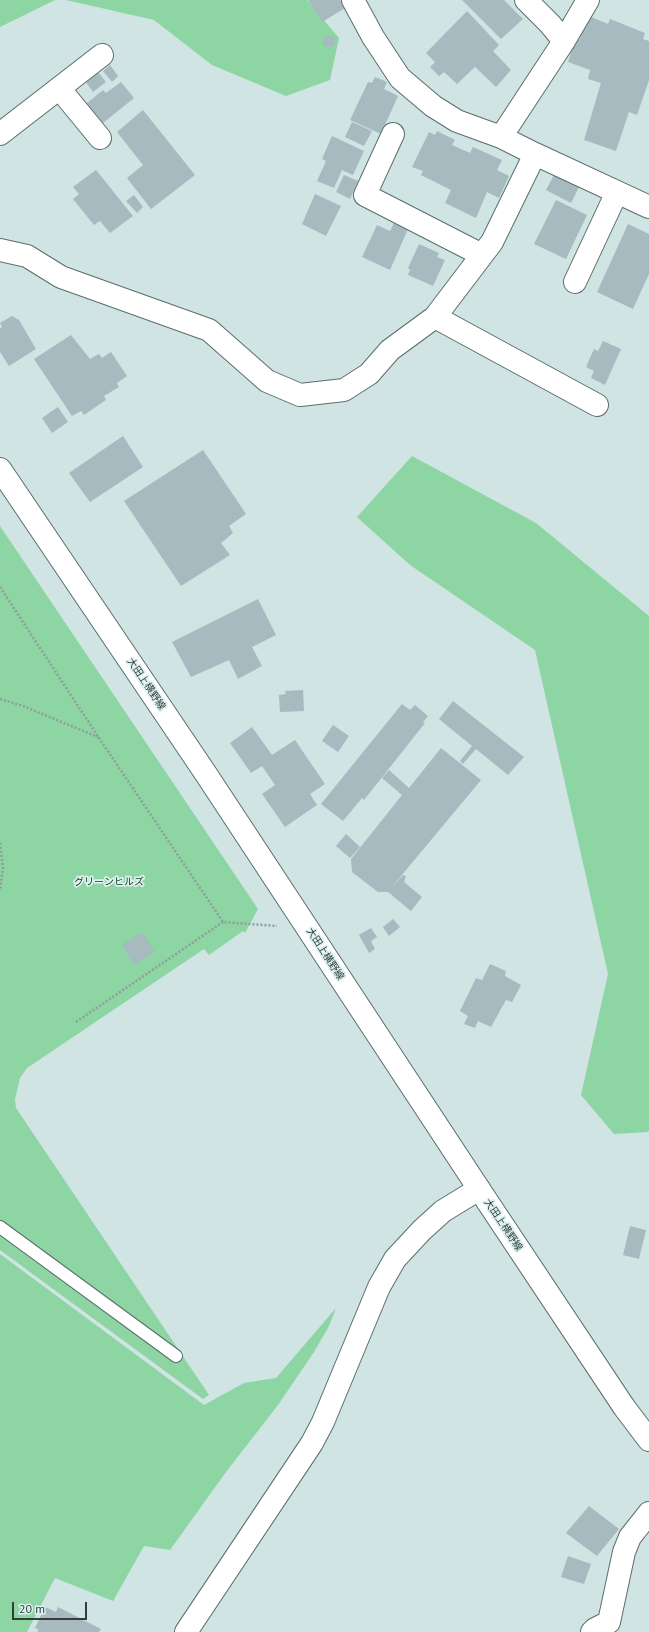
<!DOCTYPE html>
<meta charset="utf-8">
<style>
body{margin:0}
#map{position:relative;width:649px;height:1632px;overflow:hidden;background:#cfe4e3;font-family:"PT Sans",sans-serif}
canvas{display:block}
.scale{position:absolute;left:12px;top:1602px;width:75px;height:18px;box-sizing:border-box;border:2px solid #333b3b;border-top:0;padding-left:5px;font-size:12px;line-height:14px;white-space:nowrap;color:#333b3b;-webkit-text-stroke:3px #dcf1f0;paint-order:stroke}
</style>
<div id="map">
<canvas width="649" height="1632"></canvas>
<div class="scale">20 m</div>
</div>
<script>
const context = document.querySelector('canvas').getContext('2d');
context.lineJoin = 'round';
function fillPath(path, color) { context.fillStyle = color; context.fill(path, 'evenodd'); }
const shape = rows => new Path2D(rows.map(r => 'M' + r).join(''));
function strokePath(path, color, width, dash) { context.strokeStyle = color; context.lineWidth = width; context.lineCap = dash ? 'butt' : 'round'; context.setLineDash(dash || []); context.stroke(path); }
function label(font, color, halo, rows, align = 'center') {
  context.font = font + ' "PT Sans","Noto Sans JP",sans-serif'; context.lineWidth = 3.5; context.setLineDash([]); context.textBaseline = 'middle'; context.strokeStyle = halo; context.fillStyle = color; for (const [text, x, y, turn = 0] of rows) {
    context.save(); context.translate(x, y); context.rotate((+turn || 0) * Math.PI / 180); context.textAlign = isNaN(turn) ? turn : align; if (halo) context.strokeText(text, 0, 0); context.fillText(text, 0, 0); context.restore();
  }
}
const green = shape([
 [0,0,55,0,0,27],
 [66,0,307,0,339,38,330,80,286,96,212,65,154,20],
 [412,456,536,523,649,616,649,1130,648,1132,614,1134,581,1095,608,974,535,650,410,565,357,517],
 [0,526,258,909,245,933,243,931,209,955,204,949,27,1068,20,1078,15,1099,16,1108,209,1395,203,1399,0,1250],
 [0,1254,204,1405,244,1383,276,1378,336,1308,329,1326,314,1352,278,1405,226,1472,170,1550,144,1546,113,1601,55,1578,27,1632,0,1632]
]);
const building = shape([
 [308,0,340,0,345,8,322,22],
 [462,0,504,0,523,19,501,39],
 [467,11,499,45,493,51,511,70,496,87,475,67,457,84,444,72,439,76,430,67,435,62,426,53],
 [589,16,608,24,610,19,645,33,643,39,649,41,649,80,637,115,629,112,616,151,584,140,601,83,588,79,590,70,568,62,575,40,579,40],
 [324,36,335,37,334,47,323,46],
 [110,65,118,76,112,82,103,71],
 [98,72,106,82,93,92,86,82],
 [375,77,387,82,384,89,398,96,381,134,350,120,368,82,372,83],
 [121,82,134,98,103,123,86,104,103,90,106,93],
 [143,110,195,175,151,209,127,178,143,165,117,132],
 [352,122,372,131,364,146,345,137],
 [437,131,455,140,452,145,470,153,473,147,502,160,497,170,509,176,499,198,487,192,476,218,445,203,451,190,421,175,423,171,412,167,429,132,435,135],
 [332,136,364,151,353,175,342,170,334,188,317,181,326,161,322,159],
 [96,170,133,216,110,233,100,221,94,225,73,199,79,194,73,187],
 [344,175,358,181,350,199,336,192],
 [554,175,579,187,571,203,546,190],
 [315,194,341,206,326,236,302,224],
 [134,195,143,207,137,213,126,201],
 [556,200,587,215,566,259,534,244],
 [394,223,408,229,390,270,362,257,377,225,390,231],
 [628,224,649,234,649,274,633,309,597,292],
 [419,244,439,253,437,257,445,260,433,286,408,275,410,270,408,268],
 [12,316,19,320,36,349,9,366,0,352,0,329,2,327,0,323],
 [71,335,90,359,99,354,102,358,111,352,127,376,117,383,119,387,104,396,106,400,84,415,81,411,72,416,34,359],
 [603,341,621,349,605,385,591,378,594,371,586,367,594,349,598,351],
 [58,407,68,422,52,433,42,418],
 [123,436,143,467,90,502,69,473],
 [203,450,246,514,229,526,233,533,221,543,230,555,181,586,124,501],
 [258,599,276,635,252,647,262,666,238,679,229,660,191,677,172,642],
 [303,690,304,711,280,712,279,695,286,694,285,691],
 [453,701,524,757,508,775,476,749,463,764,460,761,472,746,439,719],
 [402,704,410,710,415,705,428,716,423,722,425,723,364,800,362,798,343,821,321,804],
 [333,725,349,736,338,752,322,741],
 [252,727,272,755,295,740,325,784,310,794,317,805,285,827,262,794,275,785,262,766,251,773,230,743],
 [441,748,481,780,391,888,403,875,406,876,404,882,422,897,411,911,388,892,378,892,352,872,351,859,402,795,382,778,389,770,409,788],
 [346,834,360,847,350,858,336,846],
 [393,919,400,927,389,936,383,927],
 [371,928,377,937,371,941,375,949,369,953,359,935],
 [142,932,155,952,134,965,122,945],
 [490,964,506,971,505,976,521,985,512,1002,506,1000,491,1027,478,1021,475,1028,464,1024,468,1016,460,1011,476,978,482,980],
 [630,1226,646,1230,639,1259,623,1255],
 [589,1506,619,1529,597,1556,566,1533],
 [568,1556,591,1564,584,1584,561,1577],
 [45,1607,56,1612,58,1607,101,1629,99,1632,37,1632,39,1630,35,1628]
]);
const path = shape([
 [0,587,99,738,223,922,277,926],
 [0,699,23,706,98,737],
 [0,843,3,868,0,890],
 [76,1022,223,922]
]);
const lane = shape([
 [0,1227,176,1356]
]);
const street = shape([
 [353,0,373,37,400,78,433,106,457,121,501,137,535,154,649,207],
 [526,0,550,24,564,41],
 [59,88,100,138],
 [0,134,102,55],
 [393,134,365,195,482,255],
 [501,137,564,41,588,0],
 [0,250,27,256,61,277,209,330,267,381,300,395,344,390,369,374,390,350,435,317,492,242,535,154],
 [575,282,617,192],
 [435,317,597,405],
 [609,1622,624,1552,630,1537,649,1513],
 [186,1632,312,1443,323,1422,379,1287,395,1259,422,1230,443,1211,479,1189],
 [592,1632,595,1629,609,1622]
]);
const secondary = shape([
 [0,469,206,774,479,1189,624,1407,649,1440]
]);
const streetNames = [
 ["大田上横野線",146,684,56],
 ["大田上横野線",325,954,57],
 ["大田上横野線",503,1225,56]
];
const parkNames = [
 ["グリーンヒルズ",109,882]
];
fillPath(green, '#8dd5a3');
fillPath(building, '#a7babf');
strokePath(lane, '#5b6d6d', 14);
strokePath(street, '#5b6d6d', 24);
strokePath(secondary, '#5b6d6d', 24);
strokePath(path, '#8e9d9d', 2.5, [2, 2]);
strokePath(lane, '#fff', 12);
strokePath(street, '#fff', 22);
strokePath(secondary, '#fff', 22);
label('10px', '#333b3b', '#dcf1f0', streetNames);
label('10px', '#11351f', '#dcf1f0', parkNames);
</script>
